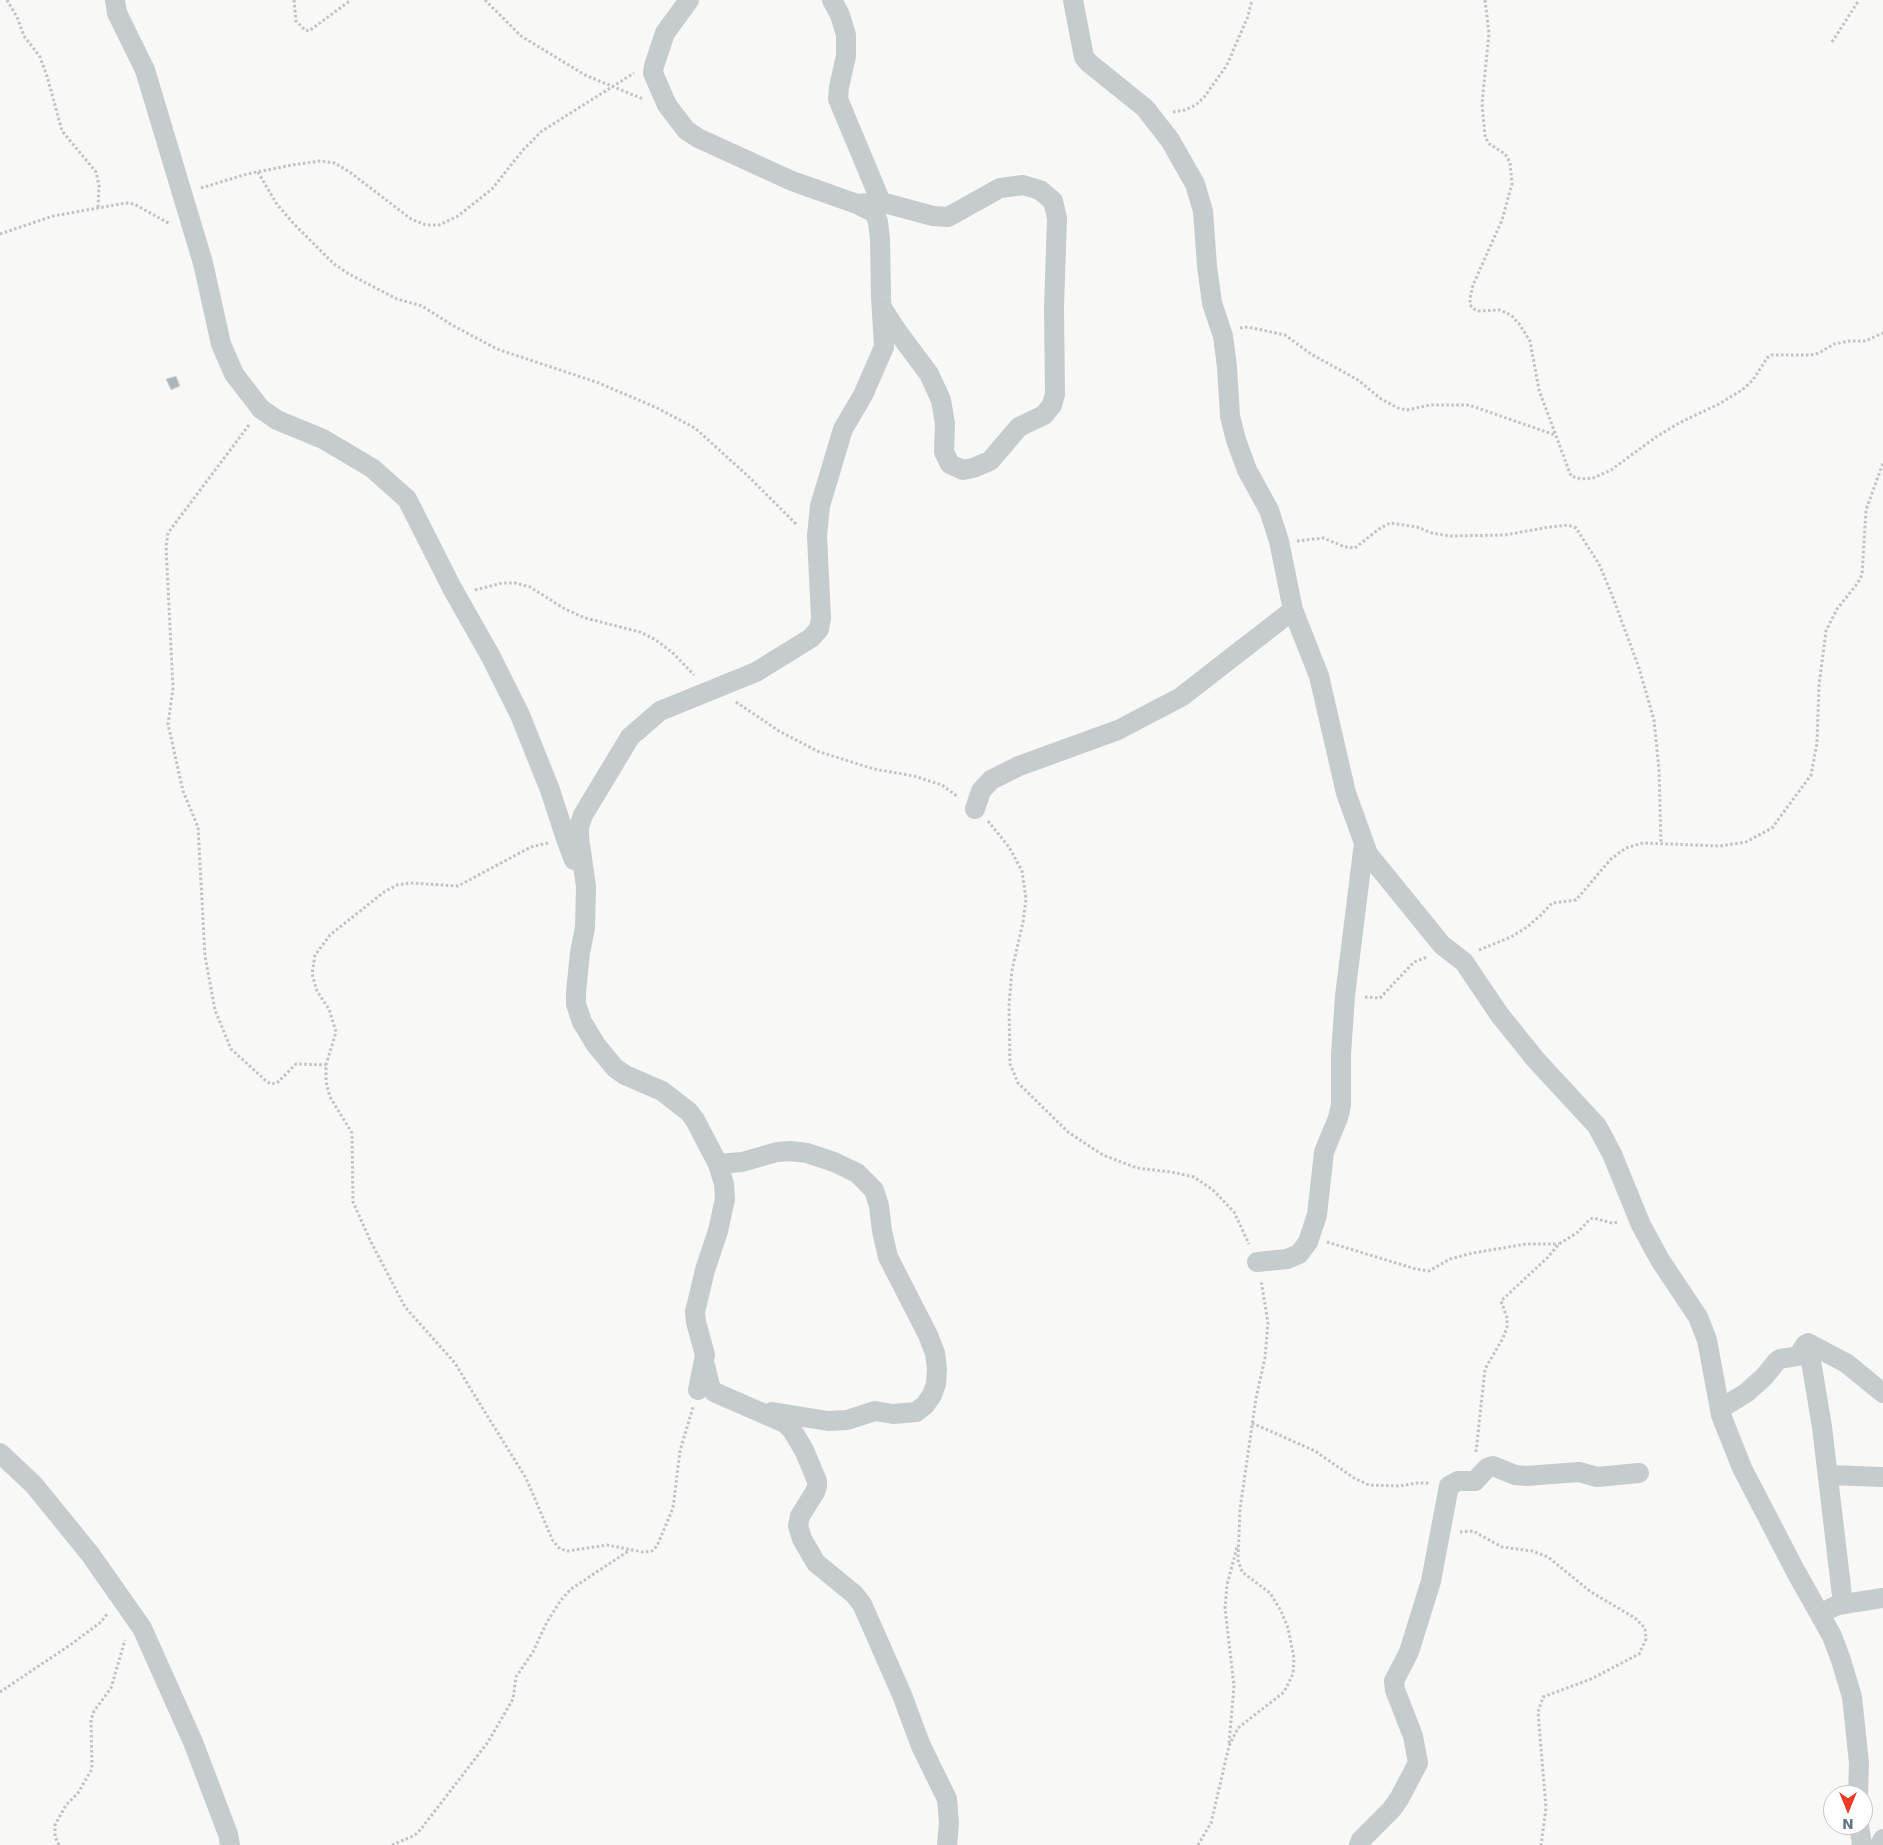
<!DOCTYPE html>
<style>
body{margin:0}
#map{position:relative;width:1883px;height:1845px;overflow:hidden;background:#f8f8f6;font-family:"DejaVu Sans",sans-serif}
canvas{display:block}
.north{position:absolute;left:1823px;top:1785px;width:50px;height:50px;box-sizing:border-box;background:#fff;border:1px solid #c0c9cd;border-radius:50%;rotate:180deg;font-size:14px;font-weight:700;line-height:20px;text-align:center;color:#627882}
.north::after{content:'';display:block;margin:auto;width:18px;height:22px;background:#eb3a23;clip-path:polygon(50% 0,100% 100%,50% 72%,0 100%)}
</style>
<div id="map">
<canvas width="1883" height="1845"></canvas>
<div class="north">N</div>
</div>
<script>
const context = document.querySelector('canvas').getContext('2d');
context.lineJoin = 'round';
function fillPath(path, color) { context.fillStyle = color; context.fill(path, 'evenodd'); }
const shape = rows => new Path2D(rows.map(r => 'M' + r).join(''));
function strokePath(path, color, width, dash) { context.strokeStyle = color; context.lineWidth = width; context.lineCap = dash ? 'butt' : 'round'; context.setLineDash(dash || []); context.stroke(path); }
const building = shape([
 [176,376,180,386,171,390,166,379,176,376]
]);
const path = shape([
 [7,0,17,17,24,36,40,57,47,76,62,131,96,172,99,185,98,208],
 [294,0,296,21,305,30,309,31,351,0],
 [485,0,521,36,585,75,643,99],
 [1485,0,1489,33,1482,104,1485,135,1488,143,1505,154,1510,162,1512,184,1502,220,1473,285,1470,298,1470,305,1474,309,1479,311,1500,310,1511,315,1520,325,1530,341,1539,390,1571,476,1581,479,1593,478,1611,470,1656,437,1679,423,1719,404,1742,390,1753,380,1767,358,1771,355,1811,355,1819,353,1834,344,1849,341,1865,341,1883,333],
 [1832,42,1859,0],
 [1173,112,1185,110,1196,105,1205,96,1227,65,1248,16,1252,0],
 [258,172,276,203,293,223,334,264,349,274,397,299,422,306,452,325,497,349,599,383,657,408,695,428,749,477,797,525],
 [201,188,247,174,292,165,320,161,335,163,351,173,411,219,426,225,439,225,458,216,492,189,523,150,542,131,634,73],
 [0,234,53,216,126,203,134,204,170,224],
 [1240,328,1248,327,1285,335,1311,354,1358,380,1381,399,1398,408,1407,410,1430,405,1469,405,1555,435],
 [249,425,168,533,166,546,173,688,168,724,183,791,198,827,205,956,215,1010,231,1049,265,1080,271,1084,277,1083,296,1064,326,1065],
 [1297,541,1323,538,1345,547,1355,548,1379,529,1390,523,1417,527,1432,533,1449,536,1505,535,1549,527,1568,525,1576,528,1599,564,1612,595,1639,668,1654,720,1659,770,1661,843],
 [475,590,502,583,515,583,530,587,565,609,585,618,640,632,656,640,674,654,694,675],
 [736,702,779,731,817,751,874,769,914,776,942,785,958,797],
 [988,821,1009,847,1022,871,1026,899,1023,922,1012,970,1009,1006,1010,1064,1018,1083,1068,1132,1103,1155,1137,1168,1171,1172,1194,1177,1213,1190,1234,1212,1249,1244],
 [548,843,531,847,458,886,410,883,397,885,384,892,330,935,315,955,312,974,317,991,329,1009,336,1032,326,1065,326,1082,330,1097,352,1133,353,1202,370,1240,405,1307,455,1363,470,1388,526,1478,553,1541,560,1549,568,1551,607,1545,643,1552,652,1551,657,1546,673,1508,680,1451,693,1407],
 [1479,950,1511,937,1527,927,1541,915,1552,903,1576,900,1611,859,1626,848,1643,843,1720,846,1746,842,1772,828,1811,775,1817,743,1819,685,1826,631,1837,609,1857,584,1862,575,1866,510,1883,463],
 [1365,997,1380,998,1414,962,1427,957],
 [1327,1242,1416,1269,1429,1271,1450,1259,1473,1253,1526,1244,1559,1244],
 [1252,1423,1315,1451,1354,1478,1369,1485,1400,1486,1417,1483,1430,1483],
 [1476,1452,1485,1369,1503,1338,1507,1327,1507,1318,1501,1301,1547,1258,1559,1244,1578,1232,1590,1219,1594,1218,1612,1223,1619,1222],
 [1460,1532,1473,1531,1502,1547,1532,1551,1548,1557,1591,1592,1635,1618,1645,1628,1646,1639,1639,1654,1591,1679,1543,1697,1538,1712,1546,1808,1541,1845],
 [0,1692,70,1645,101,1622,108,1613],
 [1229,1743,1234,1686,1225,1608,1227,1585,1237,1547],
 [59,1845,55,1837,55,1825,66,1805,78,1793,92,1769,91,1720,94,1711,111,1688,125,1640],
 [392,1845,415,1835,421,1829,488,1742,513,1699,516,1677,533,1652,547,1622,561,1600,571,1589,630,1550],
 [1198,1845,1211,1823,1229,1746,1238,1728,1284,1692,1293,1674,1294,1658,1288,1628,1281,1611,1270,1593,1242,1572,1238,1560,1240,1509,1256,1398,1265,1358,1268,1323,1261,1280]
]);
const minor = shape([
 [115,0,117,13,145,70,203,263,221,344,234,374,261,409,277,420,323,439,372,468,407,499,452,588,491,657,520,715,550,790,566,839,574,860],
 [689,0,665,33,654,66,653,73,667,105,686,130,698,138,792,181,857,204,875,213,878,222,880,239,881,297,884,347,863,395,843,429,820,506,817,536,821,618,819,629,811,638,756,672,660,711,630,737,583,815,579,827,579,837,586,887,585,927,580,953,576,992,576,1004,582,1022,596,1045,615,1068,625,1075,662,1091,689,1112,695,1120,718,1164,724,1184,725,1199,718,1231,705,1270,695,1312,696,1322,705,1355,698,1390],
 [832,0,840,15,846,35,846,56,839,87,838,99,881,202],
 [1073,0,1084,57,1089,63,1145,108,1170,140,1195,184,1203,211,1207,266,1212,303,1223,336,1227,367,1230,416,1236,440,1247,470,1269,510,1279,541,1293,610,1319,676,1346,793,1368,854,1442,945,1464,962,1499,1014,1536,1060,1597,1126,1612,1154,1641,1225,1660,1260,1698,1317,1707,1340,1721,1415,1742,1468,1796,1572,1832,1636,1841,1660,1852,1697,1859,1763,1858,1795],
 [857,204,881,202,933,216,948,217,1000,188,1023,185,1040,190,1053,201,1057,218,1054,308,1055,394,1052,405,1044,415,1019,427,990,461,973,468,963,470,950,464,944,452,945,424,941,400,929,374,897,331,883,309],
 [975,809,981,791,991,780,1019,766,1118,730,1181,697,1293,610],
 [718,1164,742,1162,777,1152,790,1151,807,1153,834,1162,857,1173,874,1190,879,1206,882,1231,888,1257,928,1335,935,1353,937,1369,936,1384,932,1395,925,1405,916,1412,893,1414,875,1411,847,1420,828,1421,772,1412],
 [1257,1262,1287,1259,1299,1254,1308,1242,1317,1215,1324,1152,1338,1118,1341,1105,1341,1054,1345,996,1364,843],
 [1808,1343,1822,1427,1843,1604],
 [705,1365,710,1386,714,1392,785,1423,792,1430,804,1450,817,1481,817,1486,815,1492,800,1516,798,1526,802,1539,816,1563,854,1594,862,1604,902,1695,921,1746,947,1799,949,1823,947,1845],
 [1720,1409,1746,1393,1764,1377,1777,1361,1780,1359,1798,1356,1805,1345,1808,1343,1846,1363,1883,1393],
 [0,1453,34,1485,90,1554,142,1628,193,1742,228,1834,230,1845],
 [1829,1475,1883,1477],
 [1831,1608,1838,1605,1883,1598],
 [1859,1825,1862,1845],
 [1359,1845,1361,1840,1391,1810,1399,1799,1418,1763,1413,1736,1395,1690,1394,1681,1409,1652,1431,1581,1449,1486,1458,1481,1475,1481,1487,1468,1493,1466,1515,1475,1526,1476,1579,1472,1597,1477,1639,1473],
 [1880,1845,1883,1839]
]);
fillPath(building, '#acb7bb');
strokePath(building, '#dadad8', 1);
strokePath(path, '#bfc3c4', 3, [2.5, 2.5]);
strokePath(minor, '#c6cbcd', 20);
</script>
